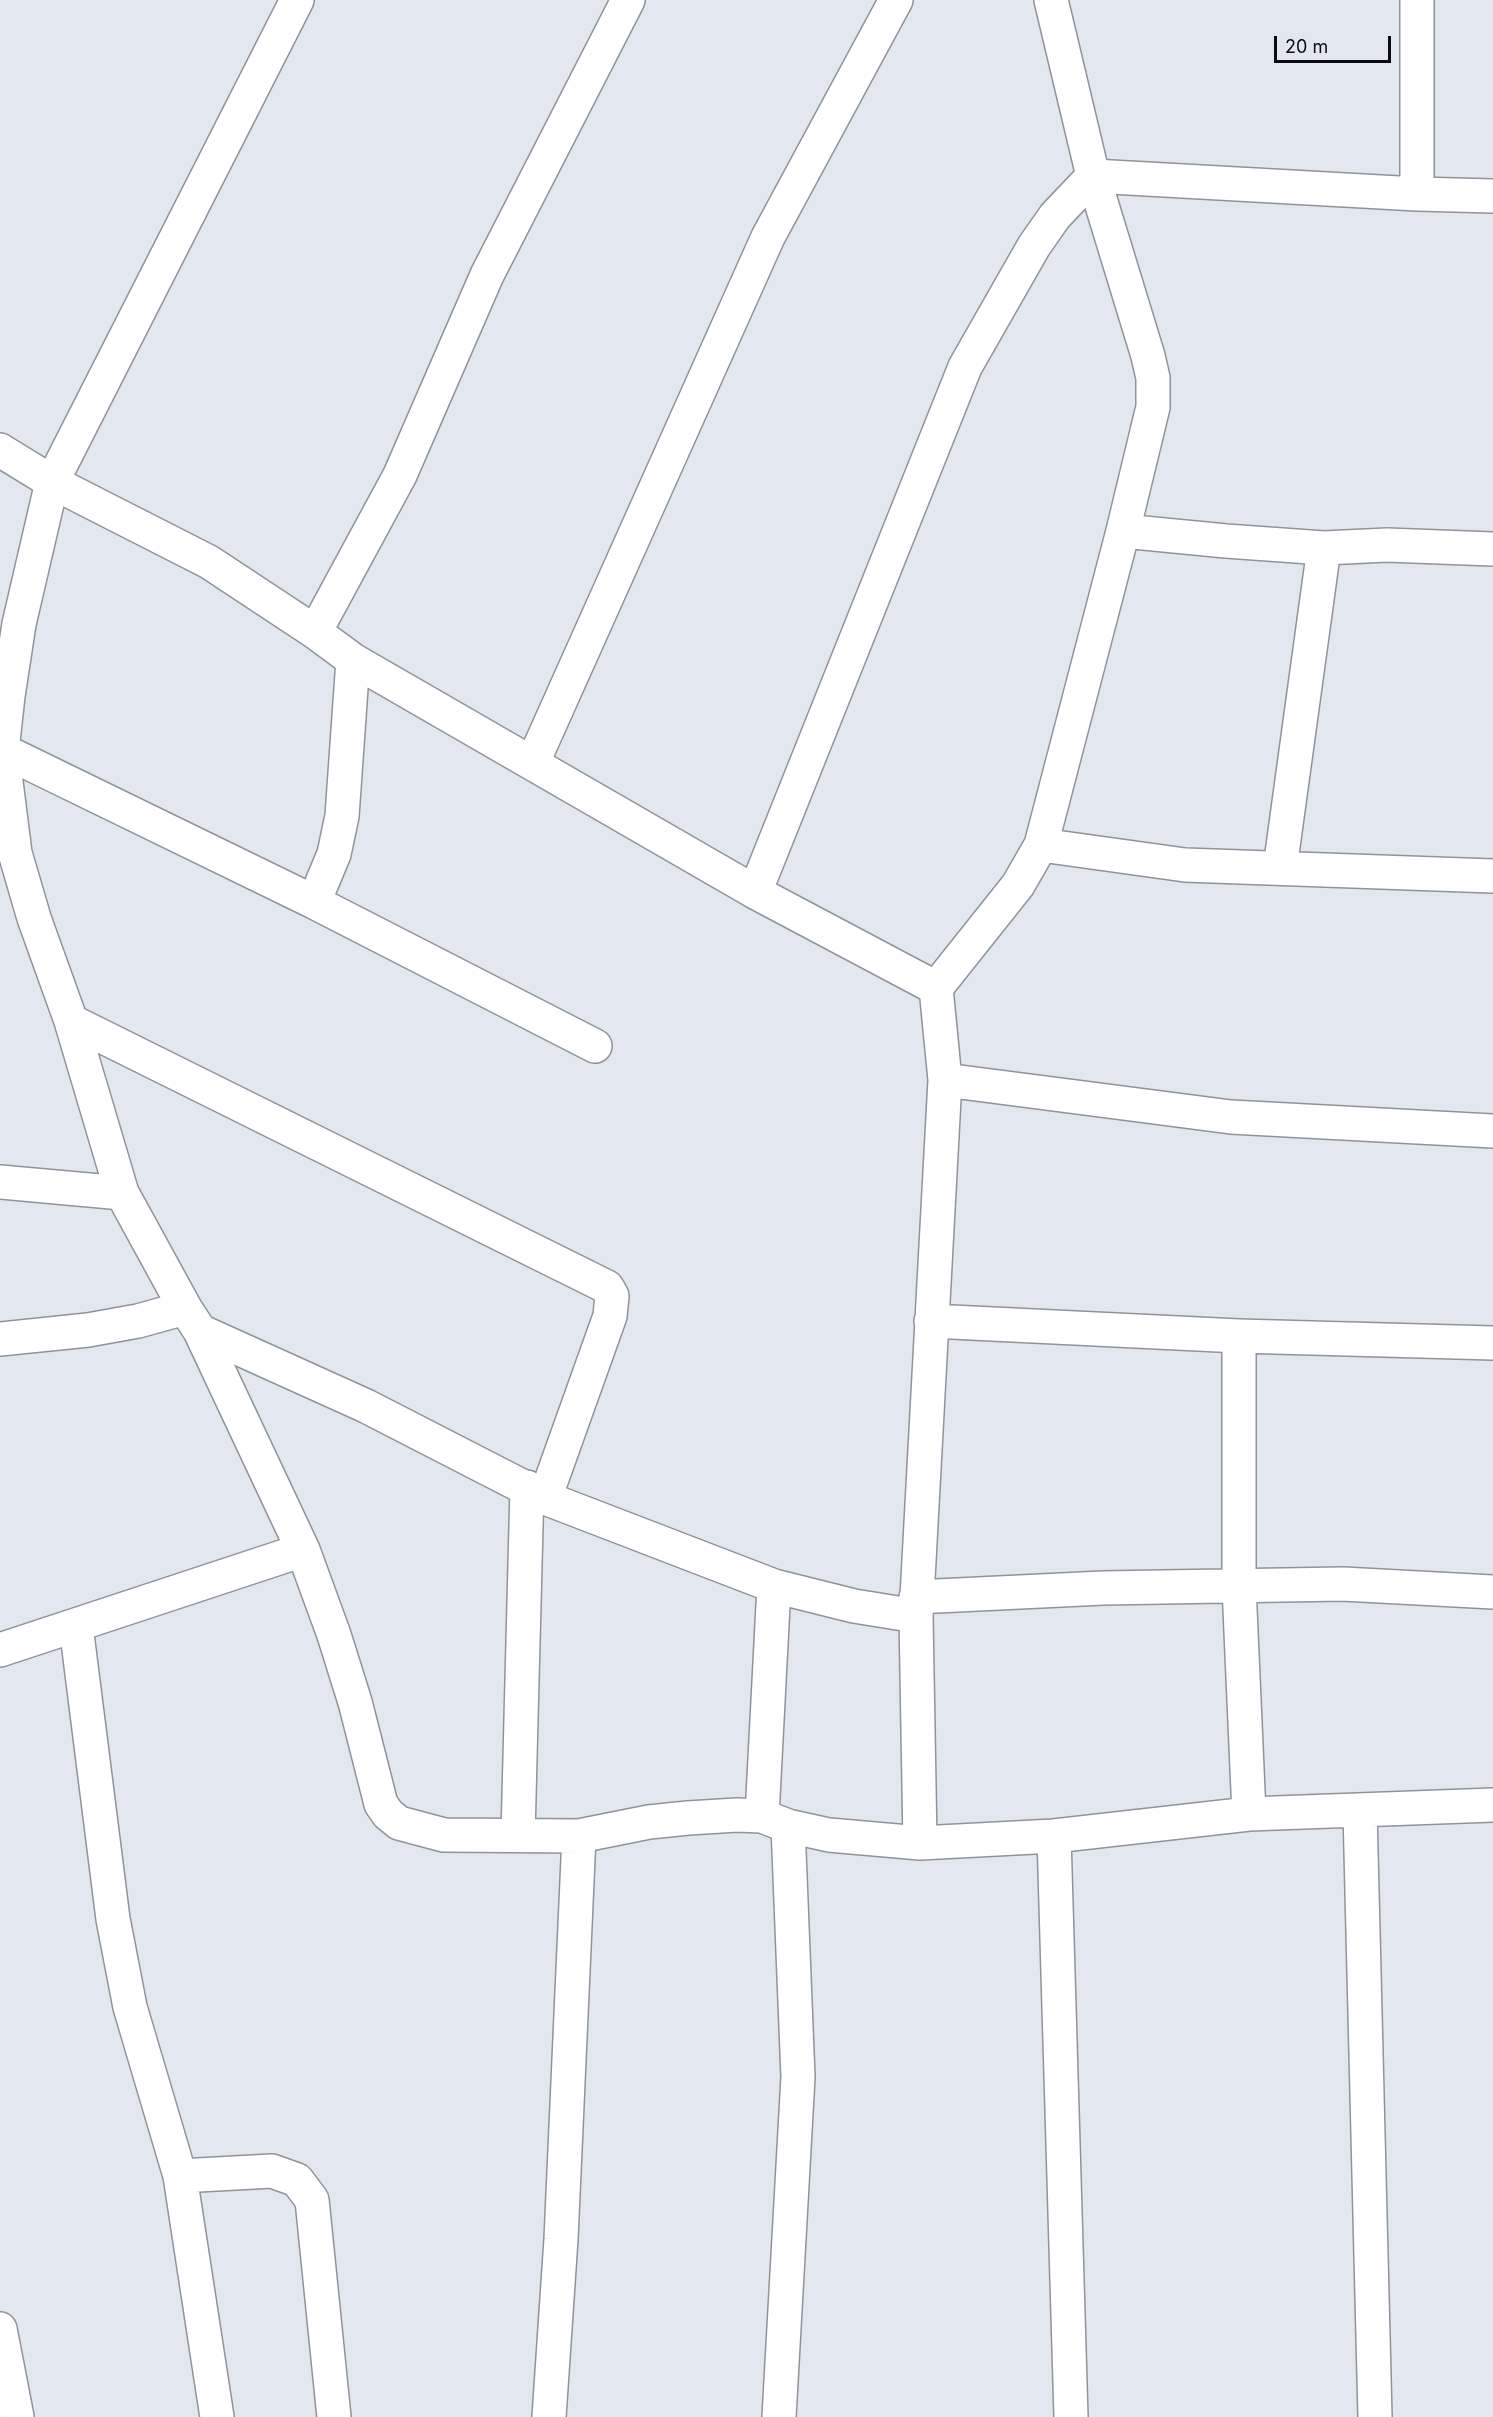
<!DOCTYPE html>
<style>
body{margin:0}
#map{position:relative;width:1493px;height:2417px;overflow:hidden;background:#e3e7ef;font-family:Inter,sans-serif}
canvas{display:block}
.scale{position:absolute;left:1274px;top:36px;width:117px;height:27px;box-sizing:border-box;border:3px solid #0b0c0f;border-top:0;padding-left:8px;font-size:18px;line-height:21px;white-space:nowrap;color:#0b0c0f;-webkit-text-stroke:4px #e3e7ef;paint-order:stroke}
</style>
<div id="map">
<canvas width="1493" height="2417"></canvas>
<div class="scale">20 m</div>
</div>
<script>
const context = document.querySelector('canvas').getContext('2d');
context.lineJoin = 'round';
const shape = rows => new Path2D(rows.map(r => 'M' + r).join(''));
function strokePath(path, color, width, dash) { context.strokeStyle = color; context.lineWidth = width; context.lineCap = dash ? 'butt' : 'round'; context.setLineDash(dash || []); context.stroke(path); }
const minor = shape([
 [297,0,52,482,19,624,8,696,2,750,15,853,34,918,71,1021,122,1193,185,1308,200,1331,303,1550,334,1635,355,1702,381,1804,388,1814,399,1823,444,1835,579,1836,649,1822,688,1818,737,1815,762,1816,788,1826,829,1835,920,1843,1054,1836,1249,1814,1493,1805],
 [1417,194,1417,0],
 [0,450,52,482,209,562,315,632,353,660,755,892,936,988],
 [1123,531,1226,541,1324,548,1387,545,1493,549],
 [315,632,400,475,487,275,628,0],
 [2,750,314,902,334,854,342,816,353,660],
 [533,762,768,237,896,0],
 [1041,845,1185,865,1493,876],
 [1280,868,1324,548],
 [755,892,965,367,1034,246,1055,216,1093,176,1417,194,1493,196],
 [314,902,595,1046],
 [71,1021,607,1287,612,1296,610,1316,545,1498],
 [945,1080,1231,1117,1493,1131],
 [0,1182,122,1193],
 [931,1321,1239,1336,1493,1343],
 [200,1331,366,1406,545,1498,774,1586,854,1606,916,1616],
 [1239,1336,1239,1586,1249,1814],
 [0,1339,88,1330,138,1321,185,1308],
 [916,1597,1103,1588,1343,1584,1493,1592],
 [76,1626,113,1919,130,2007,180,2176,217,2417],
 [0,1650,303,1550],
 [1360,1811,1375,2417],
 [762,1816,774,1586],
 [518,1835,527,1487],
 [1054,1836,1071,2417],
 [920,1843,916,1616,945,1080,936,988,1018,885,1041,845,1123,531,1153,407,1153,378,1148,356,1093,176,1051,0],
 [180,2176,272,2171,297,2180,312,2200,334,2417],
 [0,2329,17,2417],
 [549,2417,561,2239,579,1836],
 [779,2417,798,2077,788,1826]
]);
strokePath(minor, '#90939a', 36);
strokePath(minor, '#fff', 33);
</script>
